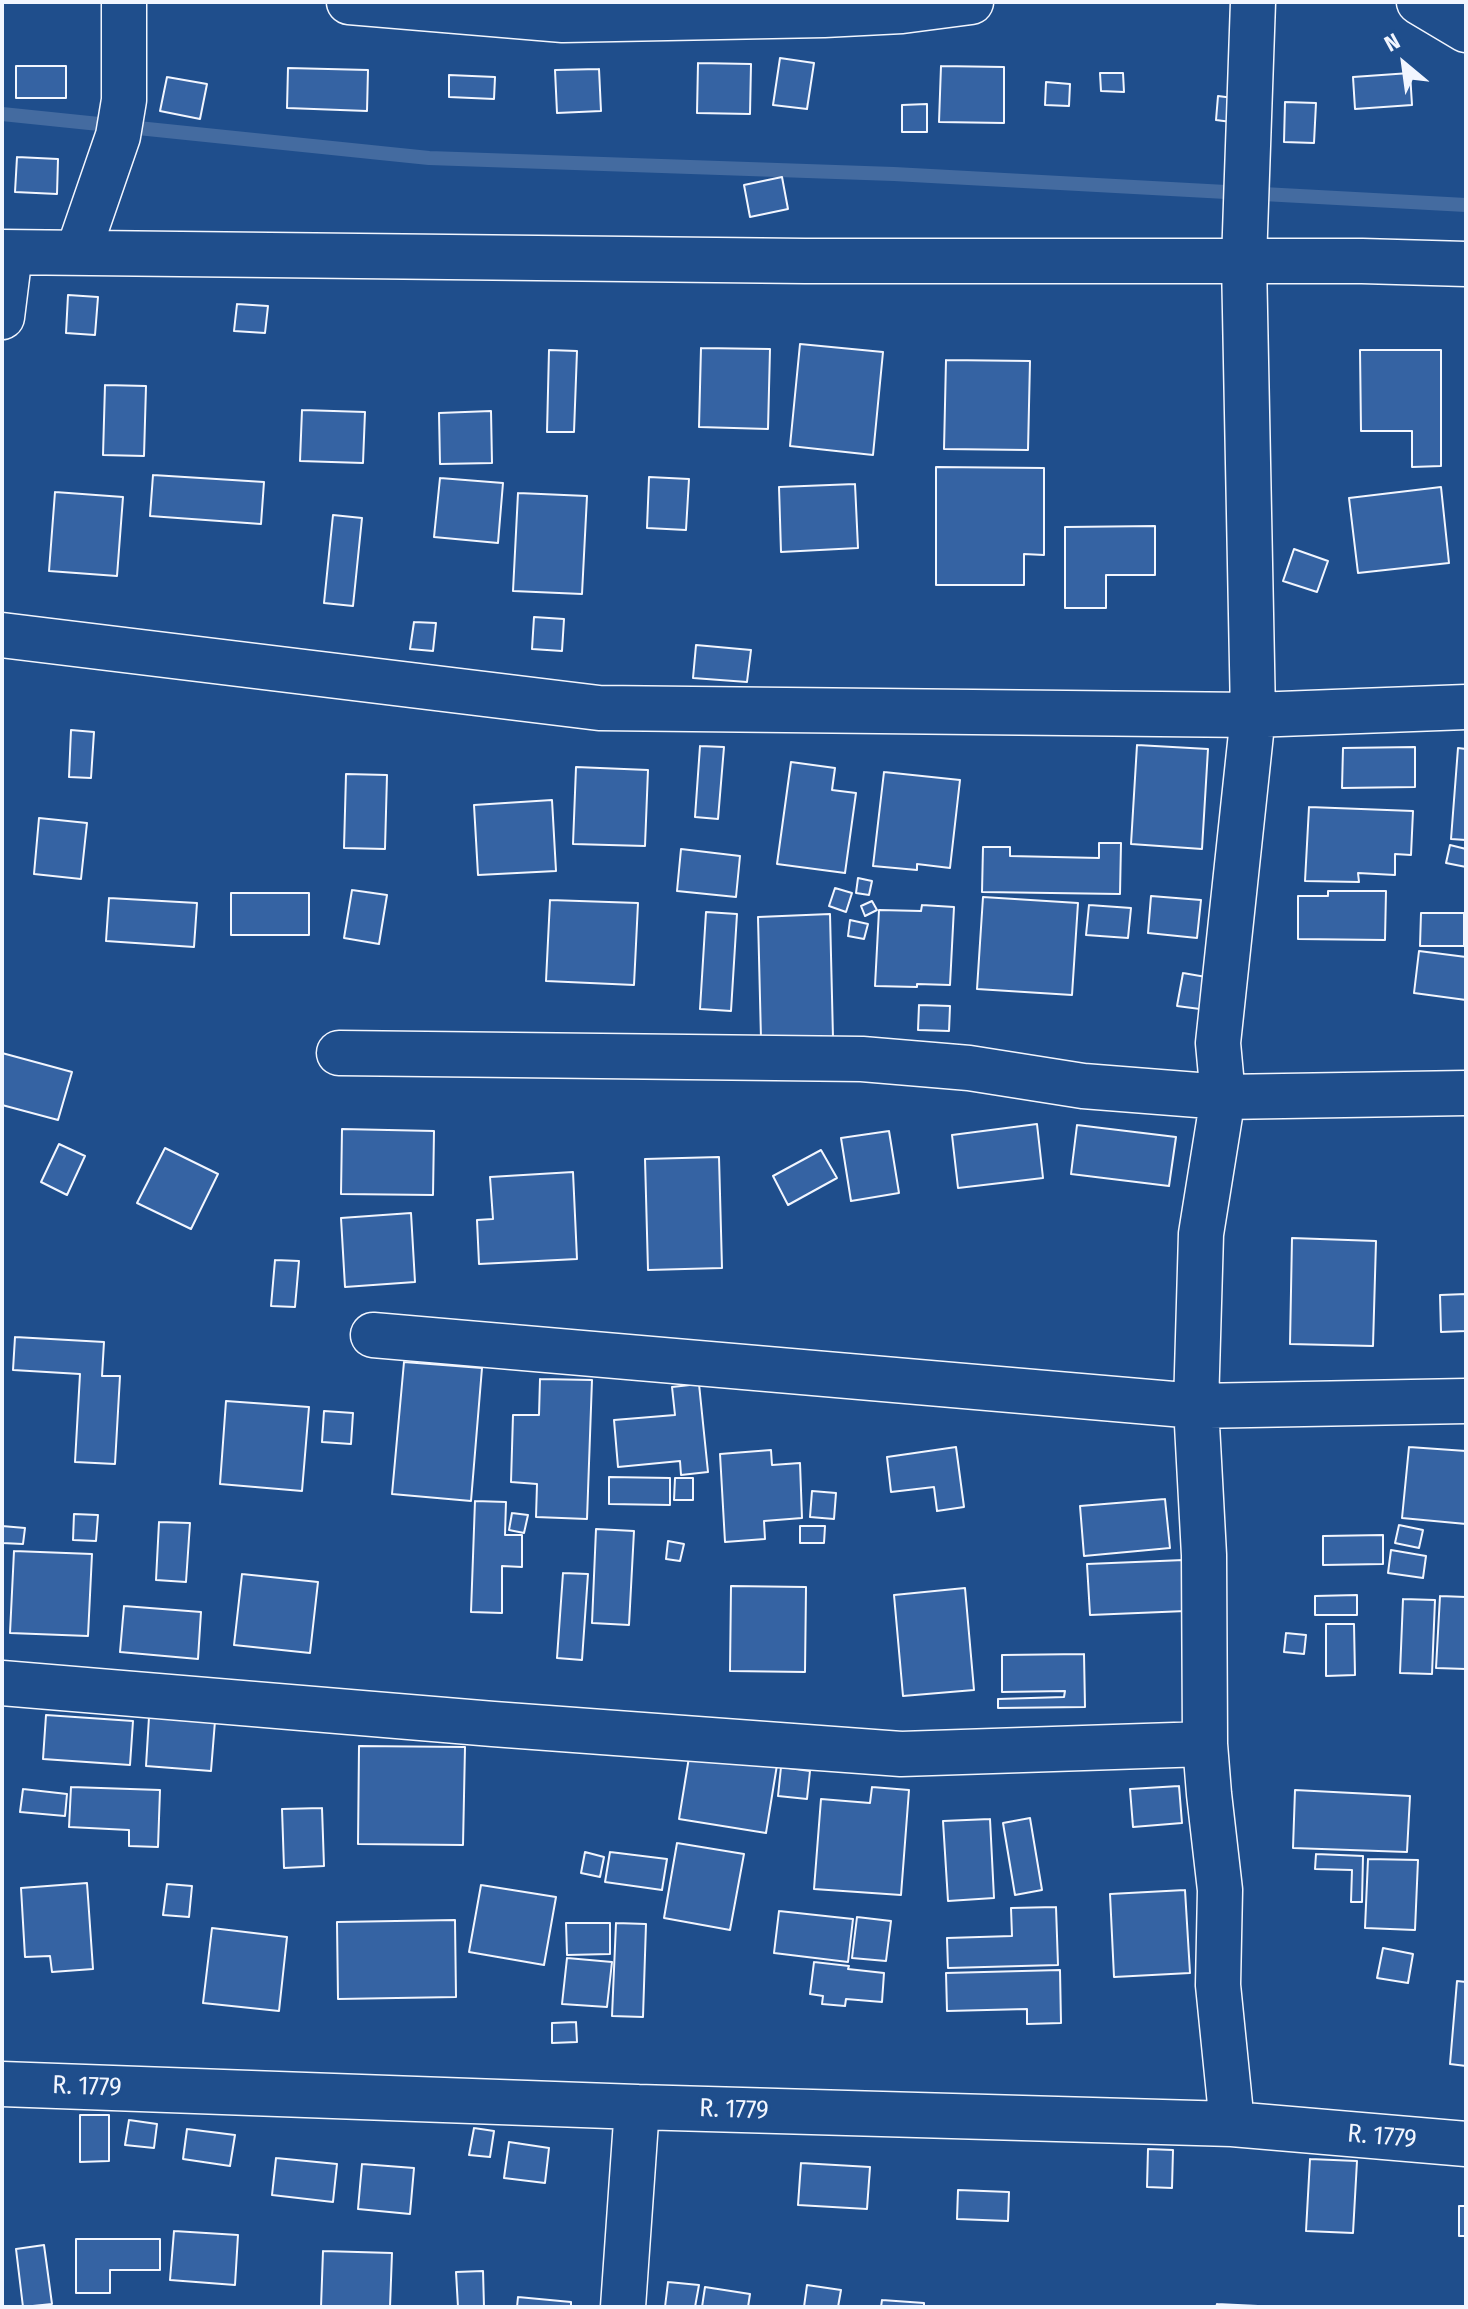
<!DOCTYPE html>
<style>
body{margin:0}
#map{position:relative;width:1468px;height:2309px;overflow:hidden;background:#1f4e8c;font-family:"Fira Sans Condensed",sans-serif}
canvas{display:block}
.frame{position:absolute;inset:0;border:4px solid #f2f6ff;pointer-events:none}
.north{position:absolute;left:1364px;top:24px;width:80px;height:80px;-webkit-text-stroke:6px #1f4e8c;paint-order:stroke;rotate:331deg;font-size:22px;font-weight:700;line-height:32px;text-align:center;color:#f2f6ff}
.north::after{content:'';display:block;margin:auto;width:28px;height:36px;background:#f2f6ff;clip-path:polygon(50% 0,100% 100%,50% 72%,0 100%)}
</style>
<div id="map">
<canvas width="1468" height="2309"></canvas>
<div class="frame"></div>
<div class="north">N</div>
</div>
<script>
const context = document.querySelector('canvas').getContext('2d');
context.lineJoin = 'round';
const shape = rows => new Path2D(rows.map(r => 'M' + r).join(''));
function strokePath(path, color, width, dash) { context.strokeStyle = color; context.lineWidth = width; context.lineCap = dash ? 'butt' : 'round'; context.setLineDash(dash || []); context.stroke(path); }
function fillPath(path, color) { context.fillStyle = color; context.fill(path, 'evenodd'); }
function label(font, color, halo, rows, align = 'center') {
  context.font = font + ' "Fira Sans Condensed",sans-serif'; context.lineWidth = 6; context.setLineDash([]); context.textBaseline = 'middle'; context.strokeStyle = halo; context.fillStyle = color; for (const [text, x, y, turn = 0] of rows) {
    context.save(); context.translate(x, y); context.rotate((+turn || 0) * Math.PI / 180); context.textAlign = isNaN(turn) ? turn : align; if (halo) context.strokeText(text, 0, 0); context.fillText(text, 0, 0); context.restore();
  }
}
const stream = shape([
 [2,114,429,158,894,174,1466,205]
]);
const building = shape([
 [780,58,814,63,807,109,773,105,780,58],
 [698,63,751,64,750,114,697,113,698,63],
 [16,66,66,66,66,98,16,98,16,66],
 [941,66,1004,67,1004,123,939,122,941,66],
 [288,68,368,70,367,111,287,108,288,68],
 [599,69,601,111,557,113,555,70,599,69],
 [1100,73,1123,73,1124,92,1101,91,1100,73],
 [1410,73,1412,105,1355,109,1353,77,1410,73],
 [449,75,495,77,494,99,449,97,449,75],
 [167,77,207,84,200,119,160,111,167,77],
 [1046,82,1070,84,1069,106,1045,105,1046,82],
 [1218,96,1241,99,1239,123,1216,120,1218,96],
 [1285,102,1316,103,1314,143,1284,142,1285,102],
 [927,104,927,132,902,132,902,105,927,104],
 [17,157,58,159,57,194,15,192,17,157],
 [782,177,788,209,750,217,744,185,782,177],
 [68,295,98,297,95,335,66,333,68,295],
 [237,304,268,306,265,333,234,331,237,304],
 [800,344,883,352,873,455,790,446,800,344],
 [701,348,770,349,768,429,699,427,701,348],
 [549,350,577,351,574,432,547,432,549,350],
 [1360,350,1441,350,1441,466,1412,467,1412,431,1361,431,1360,350],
 [946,360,1030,361,1028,450,944,449,946,360],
 [105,385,146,386,144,456,103,455,105,385],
 [302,410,365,412,363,463,300,461,302,410],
 [491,411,492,463,440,464,439,413,491,411],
 [936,467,1044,468,1044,555,1024,554,1024,585,936,585,936,467],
 [153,475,264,482,261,524,150,516,153,475],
 [649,477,689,479,686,530,647,528,649,477],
 [440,478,503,483,498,543,434,537,440,478],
 [855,484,858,548,781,552,779,487,855,484],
 [1441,487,1449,563,1358,573,1349,498,1441,487],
 [55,492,123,497,117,576,49,571,55,492],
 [518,493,587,496,582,594,513,591,518,493],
 [333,515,362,518,353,606,324,603,333,515],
 [1155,526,1155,575,1106,575,1106,608,1065,608,1065,527,1155,526],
 [1294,549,1328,561,1317,592,1283,581,1294,549],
 [534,617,564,619,562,651,532,649,534,617],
 [414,622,436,623,433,651,410,649,414,622],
 [696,645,751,650,747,682,693,678,696,645],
 [71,730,94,732,91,778,69,777,71,730],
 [1137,745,1208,749,1202,849,1131,844,1137,745],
 [700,746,724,747,718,819,695,817,700,746],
 [1415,747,1415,787,1342,788,1343,748,1415,747],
 [1458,748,1466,749,1466,840,1451,839,1458,748],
 [791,762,835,768,832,790,856,793,845,873,777,864,791,762],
 [576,767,648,770,645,846,573,844,576,767],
 [884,772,960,780,950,868,917,864,917,870,873,866,884,772],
 [346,774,387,775,385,849,344,848,346,774],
 [552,800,556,871,478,875,474,805,552,800],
 [1309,807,1413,811,1411,855,1395,854,1395,875,1358,873,1359,882,1305,881,1309,807],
 [39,818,87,823,81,879,34,874,39,818],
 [1099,843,1121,843,1120,894,982,892,983,847,1010,847,1010,856,1099,858,1099,843],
 [1450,845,1466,849,1466,867,1446,863,1450,845],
 [681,849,740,856,736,897,677,891,681,849],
 [858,878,872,881,869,895,856,893,858,878],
 [835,888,852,893,846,912,829,906,835,888],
 [352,890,387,895,379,944,344,938,352,890],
 [1328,891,1386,891,1385,940,1298,939,1298,896,1328,896,1328,891],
 [231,893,309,893,309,935,231,935,231,893],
 [1151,896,1201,900,1197,938,1148,933,1151,896],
 [983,897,1078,903,1072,995,977,989,983,897],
 [109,898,197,903,194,947,106,941,109,898],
 [550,900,638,903,634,985,546,981,550,900],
 [872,901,877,910,865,916,861,906,872,901],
 [922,905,954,907,950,985,917,984,917,987,875,986,879,910,921,911,922,905],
 [1089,905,1131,908,1128,938,1086,935,1089,905],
 [706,912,737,914,731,1011,700,1009,706,912],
 [1421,913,1464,913,1464,946,1420,946,1421,913],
 [830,914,833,1038,761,1039,758,917,830,914],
 [850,920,868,924,864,939,848,936,850,920],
 [1419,951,1466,957,1466,1000,1414,993,1419,951],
 [1183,973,1206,977,1200,1009,1177,1006,1183,973],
 [919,1005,950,1006,949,1031,918,1030,919,1005],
 [2,1053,72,1072,58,1120,2,1105,2,1053],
 [1037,1124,1043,1178,958,1188,952,1135,1037,1124],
 [1077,1125,1176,1137,1169,1186,1071,1174,1077,1125],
 [342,1129,434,1131,433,1195,341,1194,342,1129],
 [889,1131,899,1193,851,1201,841,1138,889,1131],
 [59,1144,85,1156,67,1195,41,1182,59,1144],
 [165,1148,218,1174,191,1229,137,1203,165,1148],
 [821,1150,837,1178,788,1205,773,1176,821,1150],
 [719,1157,722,1268,648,1270,645,1159,719,1157],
 [573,1172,577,1259,479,1264,477,1220,493,1219,490,1177,573,1172],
 [411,1213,415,1282,345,1287,341,1218,411,1213],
 [1292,1238,1376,1241,1373,1346,1290,1344,1292,1238],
 [275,1260,299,1261,295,1307,271,1306,275,1260],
 [1466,1294,1466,1331,1441,1332,1440,1295,1466,1294],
 [15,1337,104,1342,102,1376,120,1376,115,1464,75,1462,80,1374,13,1370,15,1337],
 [404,1362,482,1368,471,1501,392,1494,404,1362],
 [540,1379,592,1380,587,1519,536,1517,537,1484,511,1482,513,1415,539,1415,540,1379],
 [699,1384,708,1472,681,1475,680,1461,618,1467,614,1420,675,1415,672,1387,699,1384],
 [226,1401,309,1407,302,1491,220,1484,226,1401],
 [324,1411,353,1413,351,1444,322,1442,324,1411],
 [956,1447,964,1507,937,1511,934,1487,891,1492,887,1457,956,1447],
 [1409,1447,1466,1451,1466,1524,1402,1518,1409,1447],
 [771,1450,772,1465,800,1463,802,1518,764,1521,765,1539,725,1542,720,1454,771,1450],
 [609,1477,670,1478,670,1505,609,1504,609,1477],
 [675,1478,693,1478,693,1500,674,1500,675,1478],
 [812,1491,836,1493,834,1519,810,1517,812,1491],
 [1165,1499,1170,1548,1084,1556,1080,1506,1165,1499],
 [475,1501,506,1502,505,1535,522,1535,522,1567,502,1566,502,1613,471,1612,475,1501],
 [512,1513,528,1515,524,1533,509,1530,512,1513],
 [74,1514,98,1515,96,1541,73,1540,74,1514],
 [159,1522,190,1523,186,1582,156,1580,159,1522],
 [1399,1525,1423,1530,1419,1548,1395,1543,1399,1525],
 [2,1526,25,1528,23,1544,2,1543,2,1526],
 [800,1526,825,1526,824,1543,800,1543,800,1526],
 [596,1529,634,1531,629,1625,592,1623,596,1529],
 [1383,1535,1383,1564,1323,1565,1323,1536,1383,1535],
 [668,1541,684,1544,680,1561,666,1559,668,1541],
 [1391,1550,1426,1556,1423,1578,1388,1573,1391,1550],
 [14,1551,92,1554,88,1636,10,1633,14,1551],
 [1184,1560,1186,1611,1090,1615,1087,1564,1184,1560],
 [563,1573,588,1574,582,1660,557,1658,563,1573],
 [242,1574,318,1582,310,1653,234,1645,242,1574],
 [731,1586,806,1587,805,1672,730,1671,731,1586],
 [965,1588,974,1690,903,1696,894,1595,965,1588],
 [1357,1595,1357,1615,1315,1615,1315,1596,1357,1595],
 [1440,1596,1466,1597,1466,1669,1436,1668,1440,1596],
 [1403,1599,1435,1600,1432,1674,1400,1673,1403,1599],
 [124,1606,201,1612,198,1659,120,1652,124,1606],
 [1326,1624,1354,1624,1355,1675,1326,1676,1326,1624],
 [1286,1633,1306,1635,1304,1654,1284,1652,1286,1633],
 [1084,1654,1085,1707,998,1708,998,1699,1064,1697,1065,1691,1002,1692,1002,1655,1084,1654],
 [46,1715,133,1721,130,1765,43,1759,46,1715],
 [149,1717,215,1721,211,1771,146,1766,149,1717],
 [359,1746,465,1747,463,1845,358,1844,359,1746],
 [690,1751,777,1765,766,1833,679,1819,690,1751],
 [781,1767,810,1771,807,1799,778,1796,781,1767],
 [1179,1786,1182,1823,1133,1827,1130,1789,1179,1786],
 [71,1787,160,1790,158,1847,129,1846,129,1830,69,1827,71,1787],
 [872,1787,909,1790,901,1895,814,1889,821,1799,870,1803,872,1787],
 [23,1789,67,1794,65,1816,20,1812,23,1789],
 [1295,1790,1410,1796,1407,1852,1293,1848,1295,1790],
 [322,1808,324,1866,284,1868,282,1809,322,1808],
 [1030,1818,1042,1890,1015,1895,1003,1823,1030,1818],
 [990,1819,994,1898,948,1901,943,1821,990,1819],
 [677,1843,744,1854,730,1930,664,1918,677,1843],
 [585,1852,604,1857,600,1877,581,1873,585,1852],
 [610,1852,667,1859,662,1890,605,1882,610,1852],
 [1316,1854,1363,1856,1362,1902,1351,1902,1352,1870,1315,1869,1316,1854],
 [1368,1859,1418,1860,1415,1930,1365,1928,1368,1859],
 [87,1883,93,1969,52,1972,50,1956,25,1957,21,1888,87,1883],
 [167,1884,192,1886,189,1917,163,1915,167,1884],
 [481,1885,556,1897,544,1965,469,1952,481,1885],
 [1185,1890,1190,1973,1114,1977,1110,1894,1185,1890],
 [1056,1907,1058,1965,948,1968,947,1938,1012,1936,1011,1908,1056,1907],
 [779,1911,853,1919,848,1962,774,1953,779,1911],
 [857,1917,891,1921,886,1961,852,1958,857,1917],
 [455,1920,456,1997,338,1999,337,1922,455,1920],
 [566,1923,610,1923,610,1954,567,1955,566,1923],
 [616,1923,646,1924,643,2017,612,2016,616,1923],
 [212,1928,287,1937,279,2011,203,2003,212,1928],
 [1383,1948,1413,1954,1408,1983,1377,1978,1383,1948],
 [567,1958,612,1962,607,2007,562,2004,567,1958],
 [814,1962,849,1966,848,1969,884,1973,882,2002,846,1999,845,2006,822,2004,823,1996,810,1994,814,1962],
 [1060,1970,1061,2023,1027,2024,1027,2009,947,2011,946,1973,1060,1970],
 [1457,1981,1466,1982,1466,2066,1450,2064,1457,1981],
 [576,2022,577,2042,552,2043,552,2023,576,2022],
 [80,2115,109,2115,109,2161,80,2162,80,2115],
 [129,2120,157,2124,154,2148,125,2145,129,2120],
 [474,2128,494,2131,490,2157,469,2155,474,2128],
 [187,2129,235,2135,230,2166,183,2159,187,2129],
 [509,2142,549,2148,545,2183,504,2178,509,2142],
 [1148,2149,1173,2150,1172,2188,1147,2187,1148,2149],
 [276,2158,337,2164,333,2202,272,2195,276,2158],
 [1310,2159,1357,2161,1353,2233,1306,2231,1310,2159],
 [801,2163,870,2167,867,2209,798,2205,801,2163],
 [362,2164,414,2168,410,2214,358,2209,362,2164],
 [958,2190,1009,2192,1008,2221,957,2219,958,2190],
 [1459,2206,1466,2206,1466,2236,1459,2236,1459,2206],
 [174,2231,238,2235,235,2285,170,2280,174,2231],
 [76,2239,160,2239,160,2270,110,2270,110,2293,76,2293,76,2239],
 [44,2245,52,2304,23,2307,16,2249,44,2245],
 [323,2251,392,2253,390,2307,321,2307,323,2251],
 [483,2271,484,2307,458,2307,456,2272,483,2271],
 [668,2282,699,2285,695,2307,665,2307,668,2282],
 [807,2285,841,2290,838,2307,804,2307,807,2285],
 [705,2287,750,2294,748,2307,702,2307,705,2287],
 [518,2297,571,2302,571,2307,517,2307,518,2297],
 [882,2300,924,2303,924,2307,881,2307,882,2300],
 [1217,2304,1258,2306,1216,2307,1217,2304]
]);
const minor = shape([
 [349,2,563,20,824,15,902,11,971,2],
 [1419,2,1466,30],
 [2,252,805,261,1362,261,1466,264],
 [78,252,118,136,124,100,124,2],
 [2,317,10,253],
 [2,635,599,708,1253,715,1466,707],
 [339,1053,862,1059,969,1068,1083,1086,1223,1097,1466,1093],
 [373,1335,1196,1406,1466,1401],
 [2,1683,493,1724,901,1754,1205,1744],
 [2,2084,637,2107,1232,2124,1466,2144],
 [1232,2124,1218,1985,1220,1890,1209,1794,1205,1744,1204,1555,1196,1406,1201,1234,1223,1097,1218,1043,1253,715,1244,261,1253,2],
 [623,2307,637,2107]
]);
const streetNames = [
 ["R. 1779",87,2087,2],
 ["R. 1779",734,2110,2],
 ["R. 1779",1382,2137,5]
];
strokePath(stream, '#446ba0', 14);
fillPath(building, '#3563a3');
strokePath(building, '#f2f6ff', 2);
strokePath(minor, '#f2f6ff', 47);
strokePath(minor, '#1f4e8c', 44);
label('26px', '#f2f6ff', '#1f4e8c', streetNames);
</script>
